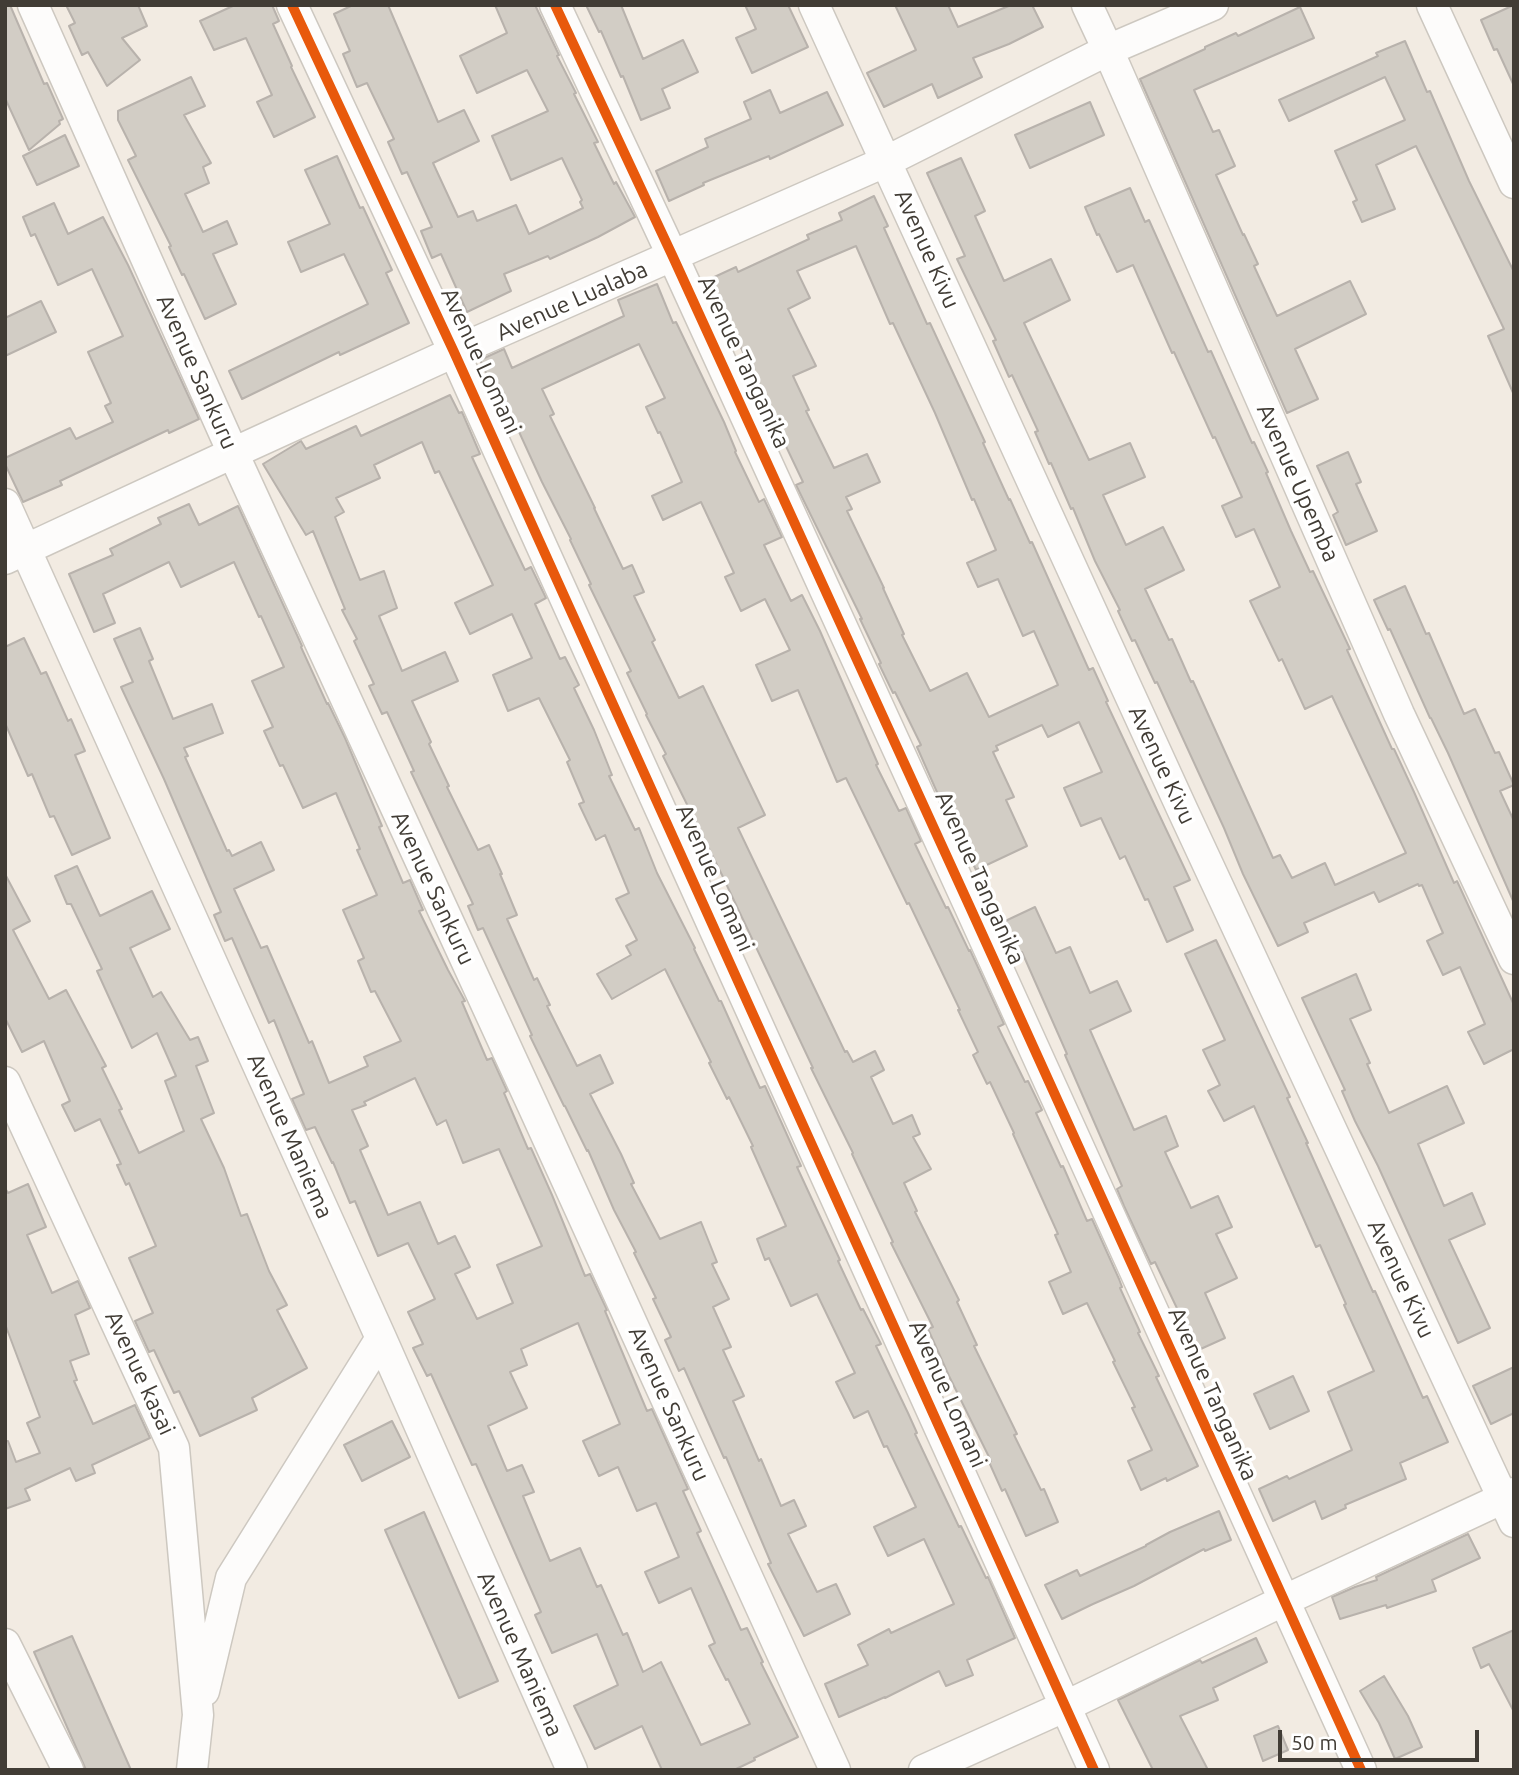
<!DOCTYPE html>
<style>
body{margin:0}
#map{position:relative;width:1519px;height:1775px;overflow:hidden;background:#f2ebe2;font-family:Ubuntu,sans-serif}
canvas{display:block}
.frame{position:absolute;inset:0;border:7px solid #413c35;pointer-events:none}
.scale{position:absolute;left:1278px;top:1730px;width:201px;height:32px;box-sizing:border-box;border:4px solid #413c35;border-top:0;padding-left:9px;font-size:21px;line-height:24px;white-space:nowrap;color:#413c35;-webkit-text-stroke:5px #fff;paint-order:stroke}
</style>
<div id="map">
<canvas width="1519" height="1775"></canvas>
<div class="frame"></div>
<div class="scale">50 m</div>
</div>
<script>
const context = document.querySelector('canvas').getContext('2d');
context.lineJoin = 'round';
function fillPath(path, color) { context.fillStyle = color; context.fill(path, 'evenodd'); }
const shape = rows => new Path2D(rows.map(r => 'M' + r).join(''));
function strokePath(path, color, width, dash) { context.strokeStyle = color; context.lineWidth = width; context.lineCap = dash ? 'butt' : 'round'; context.setLineDash(dash || []); context.stroke(path); }
function label(font, color, halo, rows, align = 'center') {
  context.font = font + ' Ubuntu,sans-serif'; context.lineWidth = 7; context.setLineDash([]); context.textBaseline = 'middle'; context.strokeStyle = halo; context.fillStyle = color; for (const [text, x, y, turn = 0] of rows) {
    context.save(); context.translate(x, y); context.rotate((+turn || 0) * Math.PI / 180); context.textAlign = isNaN(turn) ? turn : align; if (halo) context.strokeText(text, 0, 0); context.fillText(text, 0, 0); context.restore();
  }
}
const building = shape([
 [5,5,10,5,44,84,47,83,63,119,59,121,60,124,29,150,5,98,5,5],
 [66,5,138,5,147,26,122,38,140,60,107,86,88,52,82,55,69,26,75,23,66,5],
 [235,5,272,5,279,21,273,24,292,66,291,67,315,117,274,137,257,102,272,95,246,38,214,50,200,21,235,5],
 [353,5,388,5,438,122,464,110,479,141,433,163,458,217,473,211,477,221,516,205,529,234,583,208,580,202,582,200,562,158,511,180,492,136,548,111,527,70,477,93,460,56,507,33,495,5,535,5,559,55,557,56,576,93,574,94,598,142,594,143,614,184,616,182,635,217,598,237,550,259,548,256,504,274,511,291,467,312,441,254,432,258,421,231,432,227,407,172,402,174,388,142,394,139,367,83,357,87,343,54,350,51,334,14,353,5],
 [586,5,621,5,643,59,683,40,698,72,662,89,670,108,641,120,623,76,621,77,601,31,599,32,586,5],
 [745,5,788,5,808,47,752,73,736,38,756,29,745,5],
 [895,5,948,5,958,27,1011,5,1032,5,1043,27,1009,44,973,58,982,77,938,98,932,84,884,107,867,73,916,50,895,5],
 [1514,5,1514,86,1497,49,1494,50,1481,20,1514,5],
 [1300,7,1314,38,1194,90,1213,132,1219,130,1235,166,1216,175,1243,235,1244,234,1258,264,1254,266,1277,316,1350,281,1366,314,1295,349,1318,399,1287,413,1140,79,1205,49,1205,47,1236,33,1238,36,1300,7],
 [1405,41,1427,92,1430,91,1469,181,1514,272,1514,395,1488,336,1504,329,1416,146,1376,165,1395,209,1362,222,1353,202,1357,200,1335,151,1405,120,1385,77,1289,121,1279,100,1378,56,1376,53,1405,41],
 [191,77,205,106,184,115,211,163,203,167,209,183,185,194,203,232,227,221,237,244,213,254,236,304,205,319,184,274,182,275,169,247,171,246,128,160,136,156,118,120,118,111,191,77],
 [770,90,780,113,827,92,843,125,770,159,769,156,703,183,704,185,669,201,656,171,708,147,705,139,751,119,744,102,770,90],
 [1090,102,1104,135,1030,168,1015,135,1090,102],
 [65,135,79,166,37,185,23,156,65,135],
 [337,156,360,208,363,207,392,270,386,273,409,323,340,355,339,352,242,399,229,371,368,304,344,254,301,272,288,242,330,224,305,170,337,156],
 [961,158,985,211,975,216,1004,281,1051,259,1070,300,1024,323,1089,460,1130,443,1145,477,1103,495,1126,545,1163,527,1184,570,1145,589,1169,640,1172,639,1191,682,1193,681,1273,858,1280,855,1292,878,1325,863,1335,885,1406,853,1332,696,1305,709,1282,659,1279,661,1250,601,1280,587,1254,529,1236,537,1222,506,1242,497,1215,437,1213,438,1174,352,1172,353,1133,265,1117,272,1099,234,1097,235,1085,207,1130,188,1145,222,1149,220,1208,352,1211,351,1252,443,1254,442,1268,472,1266,473,1291,531,1310,572,1313,571,1350,649,1347,650,1392,749,1394,749,1414,792,1454,883,1457,881,1514,1005,1514,1049,1484,1064,1468,1032,1485,1024,1460,967,1443,975,1427,941,1443,933,1422,885,1419,886,1418,884,1379,902,1374,892,1304,923,1308,932,1278,946,1243,874,1224,828,1157,682,1155,683,1135,640,1132,641,1118,611,1120,610,1095,561,1073,508,1071,509,1051,463,1049,464,1035,432,1038,431,1012,375,1009,377,993,341,996,340,957,259,965,256,927,173,961,158],
 [874,196,888,226,884,228,927,324,930,323,985,442,983,443,1009,500,1010,499,1030,543,1032,542,1089,670,1093,668,1108,701,1106,702,1190,880,1174,887,1193,930,1167,942,1148,899,1145,900,1125,856,1120,859,1101,818,1081,826,1064,788,1102,772,1079,722,1048,737,1042,725,996,746,998,750,993,752,1014,797,1006,800,1027,846,976,870,955,825,952,826,917,747,921,745,895,692,893,693,879,664,881,663,860,619,862,619,796,485,803,482,783,440,786,439,758,381,756,382,735,334,729,337,716,310,723,306,710,279,736,267,738,272,809,239,807,235,842,220,839,213,874,196],
 [856,246,890,324,893,323,935,413,972,500,974,499,996,550,967,563,978,587,998,579,1023,636,1034,631,1058,685,989,717,967,673,930,691,902,635,904,634,883,588,884,588,847,511,852,509,846,497,880,482,867,454,834,468,806,411,809,410,793,376,816,366,788,309,810,298,797,271,856,246],
 [54,203,68,234,103,217,128,265,199,419,169,433,168,430,60,481,62,485,23,502,5,464,5,458,70,428,76,439,113,422,105,406,111,403,88,352,123,336,92,269,58,285,35,234,31,236,23,217,54,203],
 [657,284,673,323,676,322,724,422,736,451,735,452,759,502,764,499,782,537,764,545,791,601,802,595,820,631,878,764,876,765,899,811,906,808,921,841,915,844,946,908,948,907,969,951,970,950,1004,1024,998,1027,1025,1082,1028,1081,1042,1110,1036,1113,1061,1167,1063,1166,1087,1221,1092,1219,1119,1279,1122,1287,1120,1288,1140,1332,1138,1333,1159,1376,1156,1377,1198,1466,1167,1481,1166,1478,1141,1490,1128,1461,1152,1450,1132,1408,1135,1407,1113,1362,1115,1361,1087,1303,1063,1314,1049,1282,1071,1272,1055,1235,1058,1234,1013,1134,1014,1133,990,1082,987,1084,973,1055,978,1052,958,1010,960,1010,909,903,907,904,846,778,837,782,798,690,772,701,756,665,790,650,765,599,741,611,725,577,734,573,701,502,663,520,652,496,682,482,660,432,658,433,646,407,665,398,639,344,542,389,554,414,550,416,595,508,594,508,623,569,632,565,644,592,634,596,655,640,652,642,679,698,703,686,765,815,738,828,845,1052,847,1051,853,1062,875,1051,884,1070,871,1077,893,1124,912,1115,920,1134,913,1137,931,1169,904,1183,917,1211,915,1212,959,1300,957,1302,977,1345,974,1346,1017,1434,1014,1435,1041,1490,1044,1489,1058,1522,1026,1536,1005,1489,1002,1491,989,1462,991,1461,949,1376,928,1329,933,1327,891,1243,893,1242,852,1154,853,1153,811,1068,813,1068,722,875,663,756,666,754,646,715,647,714,627,673,631,671,589,585,591,584,570,540,571,539,542,482,493,375,488,377,480,360,504,349,512,368,624,316,618,300,657,284],
 [41,301,56,332,5,356,5,318,41,301],
 [450,395,459,413,462,412,480,454,472,457,504,526,525,570,531,567,546,598,535,604,560,659,565,657,579,685,574,688,594,730,612,775,609,776,635,830,639,828,657,873,695,948,694,949,719,1001,721,1001,760,1088,765,1086,801,1166,797,1167,840,1260,838,1261,861,1310,863,1309,881,1344,876,1346,908,1413,917,1433,915,1434,959,1527,961,1526,986,1578,988,1577,1015,1638,967,1660,973,1675,946,1686,939,1671,885,1698,885,1697,839,1717,825,1684,868,1665,858,1645,889,1629,891,1633,954,1604,924,1539,888,1556,874,1527,916,1507,887,1446,884,1447,868,1411,854,1418,836,1382,855,1373,817,1294,791,1306,769,1258,765,1260,757,1239,786,1226,751,1147,753,1146,729,1097,727,1099,709,1063,711,1062,665,969,612,999,597,974,631,955,626,946,637,940,616,899,629,893,605,835,596,840,579,804,584,802,567,762,570,760,539,698,508,711,493,675,532,658,512,614,470,634,455,603,493,585,439,471,435,473,422,442,374,465,380,478,336,498,344,512,335,517,360,580,384,571,397,608,379,616,402,671,445,652,458,681,412,701,431,742,429,744,449,786,447,787,478,850,489,845,502,874,500,874,517,915,507,919,534,980,537,978,550,1005,547,1006,577,1066,600,1055,613,1083,590,1094,621,1154,634,1183,631,1184,660,1239,701,1222,717,1262,712,1264,729,1299,713,1307,731,1347,723,1350,744,1396,733,1401,759,1461,761,1459,781,1506,794,1500,806,1526,788,1534,817,1592,836,1584,850,1614,804,1636,768,1564,771,1563,726,1457,724,1458,684,1368,679,1371,665,1340,671,1337,653,1299,656,1298,634,1253,636,1252,614,1210,588,1150,587,1151,565,1106,564,1106,530,1036,532,1035,483,928,478,930,468,906,473,904,411,772,414,771,387,712,382,714,369,686,374,684,354,641,357,639,342,610,345,609,313,531,306,535,263,464,301,441,306,449,356,426,361,436,450,395],
 [1348,452,1361,482,1356,484,1377,531,1346,545,1333,515,1338,512,1317,466,1348,452],
 [189,504,199,525,238,506,302,646,301,647,327,704,328,703,345,738,382,826,379,827,403,883,410,880,423,910,419,911,448,970,465,1001,462,1002,487,1060,492,1058,507,1091,504,1093,528,1149,531,1148,552,1195,585,1276,590,1274,607,1310,605,1311,647,1411,652,1409,688,1489,683,1491,701,1531,697,1533,723,1590,741,1630,747,1628,763,1662,761,1663,798,1737,754,1758,755,1760,734,1770,662,1770,642,1726,595,1749,574,1706,618,1685,597,1634,552,1653,535,1615,541,1612,476,1464,472,1465,431,1374,427,1376,413,1348,423,1344,408,1312,435,1299,408,1243,378,1256,355,1201,350,1203,333,1162,332,1163,315,1127,306,1130,292,1099,304,1094,274,1020,269,1023,232,938,225,941,214,915,221,912,164,779,121,687,133,682,114,639,140,628,153,659,149,661,173,719,212,704,223,733,184,748,188,756,185,757,227,851,229,850,232,856,261,842,274,870,234,889,261,948,267,946,309,1043,312,1041,329,1083,368,1066,364,1057,401,1041,375,991,371,992,358,961,364,958,343,910,377,895,357,850,360,849,336,793,303,808,283,765,280,766,264,731,273,727,252,681,284,667,261,616,259,617,234,562,181,587,169,562,103,594,115,623,94,632,69,574,113,555,110,549,161,524,158,518,189,504],
 [415,1078,437,1125,446,1120,463,1163,499,1149,542,1246,497,1265,513,1303,477,1319,455,1274,470,1267,455,1236,438,1244,420,1202,388,1215,360,1150,368,1146,352,1110,366,1105,364,1102,415,1078],
 [578,1323,620,1424,583,1441,599,1476,618,1467,637,1511,656,1503,679,1557,645,1572,659,1603,691,1588,715,1643,709,1646,726,1680,728,1679,750,1724,701,1745,661,1662,643,1672,627,1633,623,1635,601,1585,597,1587,580,1548,550,1561,523,1496,534,1492,522,1465,507,1471,488,1426,527,1408,510,1372,527,1365,521,1349,578,1323],
 [1405,586,1426,634,1429,633,1464,714,1475,709,1495,753,1499,752,1514,785,1500,791,1514,821,1514,903,1448,753,1431,718,1430,718,1390,629,1388,630,1374,600,1405,586],
 [24,638,41,674,46,672,68,721,71,719,85,751,75,755,110,838,72,855,54,816,50,817,32,774,28,776,5,723,5,647,24,638],
 [77,866,100,916,152,891,170,929,130,948,153,997,161,992,190,1040,198,1037,208,1061,196,1066,214,1113,201,1119,224,1168,241,1216,247,1214,269,1271,287,1305,277,1310,307,1368,252,1398,257,1410,200,1436,179,1391,174,1393,154,1350,149,1352,135,1321,153,1313,129,1258,156,1246,129,1183,126,1185,117,1165,121,1164,100,1119,75,1131,62,1105,70,1101,44,1041,22,1052,5,1018,5,874,30,921,13,930,49,999,66,990,106,1066,102,1068,122,1109,119,1110,139,1153,184,1131,165,1081,176,1076,157,1033,132,1048,97,971,102,969,71,904,67,904,55,876,77,866],
 [1035,907,1056,953,1070,947,1090,993,1117,981,1131,1011,1090,1030,1134,1130,1166,1116,1178,1146,1165,1152,1191,1208,1218,1196,1232,1227,1216,1234,1237,1278,1205,1293,1225,1338,1194,1352,1181,1322,1183,1321,1155,1262,1151,1264,1124,1206,1117,1189,1122,1186,1065,1055,1067,1054,1022,952,1012,957,1002,935,1006,933,1001,923,1035,907],
 [1216,940,1290,1097,1287,1098,1308,1143,1306,1143,1373,1292,1375,1291,1423,1398,1427,1396,1448,1442,1400,1463,1406,1479,1345,1505,1346,1508,1322,1519,1315,1501,1273,1521,1259,1489,1287,1476,1289,1479,1352,1450,1328,1392,1374,1371,1344,1305,1346,1304,1320,1245,1316,1247,1254,1106,1224,1121,1208,1091,1220,1085,1203,1050,1225,1040,1185,954,1216,940],
 [1356,974,1371,1010,1350,1019,1370,1063,1367,1064,1389,1113,1447,1086,1464,1123,1418,1144,1444,1206,1472,1193,1485,1224,1449,1240,1490,1328,1458,1343,1378,1166,1355,1121,1342,1091,1345,1090,1302,998,1356,974],
 [28,1184,46,1227,27,1235,52,1293,78,1281,90,1308,75,1315,89,1354,70,1361,77,1380,74,1381,93,1424,135,1405,150,1438,92,1465,95,1473,76,1481,70,1468,25,1489,30,1500,5,1509,5,1441,8,1441,16,1462,40,1453,27,1423,40,1417,5,1324,5,1188,8,1193,28,1184],
 [1514,1367,1514,1413,1491,1424,1473,1386,1514,1367],
 [1293,1376,1309,1411,1270,1429,1254,1394,1293,1376],
 [392,1421,410,1457,362,1481,344,1445,392,1421],
 [1219,1511,1231,1540,1205,1551,1204,1549,1134,1586,1093,1604,1062,1619,1045,1585,1077,1570,1080,1576,1146,1546,1146,1545,1170,1532,1219,1511],
 [424,1512,498,1681,459,1698,385,1530,424,1512],
 [1468,1534,1480,1558,1432,1580,1436,1591,1387,1608,1386,1605,1340,1619,1332,1597,1355,1587,1377,1580,1376,1577,1468,1534],
 [1514,1630,1514,1712,1489,1664,1481,1668,1473,1648,1514,1630],
 [72,1636,131,1770,86,1770,34,1652,72,1636],
 [1256,1638,1267,1662,1213,1688,1218,1700,1180,1716,1208,1770,1153,1770,1118,1700,1200,1660,1202,1663,1256,1638],
 [1384,1676,1408,1716,1422,1747,1395,1759,1379,1723,1360,1691,1384,1676],
 [1278,1726,1288,1750,1263,1761,1254,1736,1278,1726]
]);
const street = shape([
 [33,5,233,453,533,1106,835,1770],
 [292,5,454,352,1094,1770],
 [555,5,673,257,969,905,1361,1770],
 [814,5,1183,811,1514,1522],
 [1087,5,1108,50,1399,714,1514,959],
 [1432,5,1514,183],
 [5,504,381,1338,572,1770],
 [5,559,233,453,454,352,887,161,1108,50,1213,5],
 [5,1082,174,1448,198,1715,192,1770],
 [5,1644,68,1770],
 [204,1691,231,1578,381,1338],
 [924,1770,1066,1706,1283,1601,1514,1493]
]);
const cycleway = shape([
 [292,5,454,352,1094,1770],
 [555,5,673,257,969,905,1361,1770]
]);
const streetNames = [
 ["Avenue Kivu",927,249,66],
 ["Avenue Lualaba",572,301,-24],
 ["Avenue Lomani",481,361,65],
 ["Avenue Tanganika",744,362,65],
 ["Avenue Sankuru",197,372,66],
 ["Avenue Upemba",1298,483,66],
 ["Avenue Kivu",1162,765,65],
 ["Avenue Lomani",715,878,66],
 ["Avenue Tanganika",980,878,66],
 ["Avenue Sankuru",433,888,65],
 ["Avenue Maniema",290,1136,66],
 ["Avenue Kivu",1401,1279,65],
 ["Avenue kasai",140,1373,65],
 ["Avenue Lomani",948,1394,66],
 ["Avenue Tanganika",1213,1394,66],
 ["Avenue Sankuru",669,1404,66],
 ["Avenue Maniema",520,1654,66]
];
fillPath(building, '#d2cdc5');
strokePath(building, '#b8b2ac', 2);
strokePath(street, '#cdc8c0', 33);
strokePath(street, '#fdfcfb', 30);
strokePath(cycleway, '#e8590c', 10);
label('23px', '#413c35', '#fff', streetNames);
</script>
